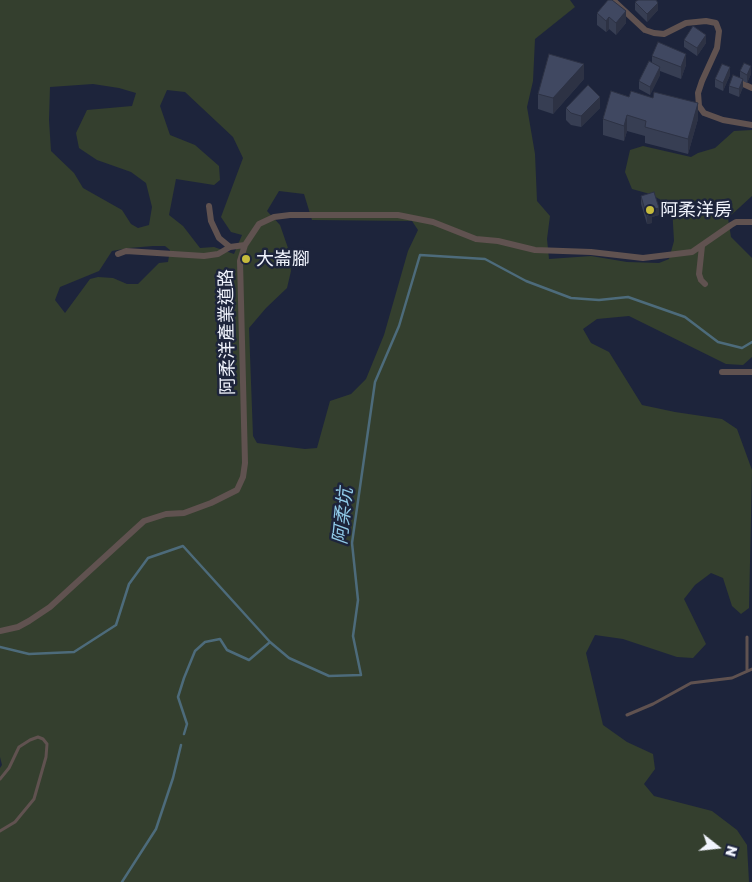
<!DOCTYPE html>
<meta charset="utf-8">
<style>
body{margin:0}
#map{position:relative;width:752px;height:882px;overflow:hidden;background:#1d243b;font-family:"Golos Text",sans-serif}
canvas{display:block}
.north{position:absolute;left:692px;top:822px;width:50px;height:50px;-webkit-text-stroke:4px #1d243b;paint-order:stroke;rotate:106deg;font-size:14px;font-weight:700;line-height:20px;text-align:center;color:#f1f4fd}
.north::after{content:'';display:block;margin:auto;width:18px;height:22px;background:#f1f4fd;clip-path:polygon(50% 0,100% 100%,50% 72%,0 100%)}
</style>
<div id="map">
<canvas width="752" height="882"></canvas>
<div class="north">N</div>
</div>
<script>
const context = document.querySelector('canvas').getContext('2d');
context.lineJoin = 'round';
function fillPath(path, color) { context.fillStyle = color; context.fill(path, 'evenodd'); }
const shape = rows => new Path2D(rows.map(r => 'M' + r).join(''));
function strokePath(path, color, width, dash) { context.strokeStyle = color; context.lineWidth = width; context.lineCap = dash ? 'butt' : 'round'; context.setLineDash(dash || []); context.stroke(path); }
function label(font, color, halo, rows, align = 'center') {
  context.font = font + ' "Golos Text","Noto Sans TC",sans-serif'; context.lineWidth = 5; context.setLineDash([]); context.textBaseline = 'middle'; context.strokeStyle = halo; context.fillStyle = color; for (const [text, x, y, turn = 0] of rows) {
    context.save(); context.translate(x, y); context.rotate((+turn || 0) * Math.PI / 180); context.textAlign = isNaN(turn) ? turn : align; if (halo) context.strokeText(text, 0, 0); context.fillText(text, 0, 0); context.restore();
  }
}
const green = shape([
 [0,0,570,0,575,7,535,39,533,81,527,107,535,154,537,201,550,216,547,239,549,259,591,256,627,262,659,263,669,259,674,241,672,206,650,194,632,189,625,172,630,150,643,146,691,157,698,153,715,148,734,131,752,130,752,196,728,218,731,237,752,258,752,357,743,365,726,364,629,316,597,319,583,329,591,343,609,352,642,405,675,412,722,419,737,429,752,470,749,608,741,614,732,606,723,578,711,573,695,585,684,599,706,644,693,658,677,657,623,639,595,635,586,653,603,725,627,742,653,754,655,769,644,784,654,796,712,811,737,830,747,845,749,882,0,882,0,768,2,765,0,757],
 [93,84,119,88,136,93,132,106,87,110,76,133,79,148,97,160,131,172,146,183,152,207,149,225,138,228,131,224,122,210,83,188,74,173,51,151,49,120,50,87],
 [167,90,185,92,233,137,243,158,221,217,231,232,242,235,234,254,214,247,200,248,183,226,169,215,176,179,214,185,220,180,219,166,195,145,170,135,160,106],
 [279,191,304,194,312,220,412,221,418,230,408,251,384,335,366,379,351,394,330,401,317,448,305,449,257,443,253,436,249,328,266,308,287,288,291,271,288,248,280,225,267,211],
 [153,246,165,246,170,250,168,262,159,263,138,284,127,284,113,278,98,277,90,279,65,313,55,300,60,287,99,271,112,251,129,248]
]);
const stream = shape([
 [0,647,29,654,74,652,116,625,129,584,148,558,183,546,270,642,289,658,329,676,361,675,353,636,358,600,352,543,375,382,399,326,420,255,485,259,526,281,571,298,599,300,628,297,685,317,718,342,742,348,752,342],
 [184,734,187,724,178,697,184,678,195,651,205,642,220,639,227,650,249,660,270,642],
 [122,882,156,829,173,778,181,745]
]);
const lane = shape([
 [747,637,747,670],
 [627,715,653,704,691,683,732,678,752,669],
 [0,779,9,768,19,747,30,740,38,737,43,739,47,744,46,757,34,799,15,822,0,831]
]);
const street = shape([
 [613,0,645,30,654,33,664,34,686,23,706,21,716,23,719,31,717,48,702,81,698,93,699,106,704,113,723,120,752,125],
 [737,81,752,88],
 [209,206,211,221,219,238,230,247,245,245],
 [702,246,699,274,701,280,705,284],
 [118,254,126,251,204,256,218,254,230,247],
 [722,372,752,372],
 [0,631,18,627,29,621,50,607,144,521,166,514,184,513,211,503,237,490,243,477,245,463,240,261,245,245,259,224,274,217,290,215,398,215,433,222,476,239,498,241,535,250,591,252,643,258,692,252,731,225,736,222,752,222]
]);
const wall = shape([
 [635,2,658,10,647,22,635,10],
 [597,13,626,23,616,35,609,29,606,32,597,25],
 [684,40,706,43,697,56,684,47],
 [652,56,686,65,681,79,660,71,660,75,650,95,639,89,639,81,652,63],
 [740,71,751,74,747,83,743,81,743,87,739,97,729,93,729,86,740,78],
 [730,75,723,91,715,87,715,79],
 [584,79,553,114,538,109,538,94],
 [611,91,698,119,688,154,645,143,645,136,627,131,624,141,603,135,603,119],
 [566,108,600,108,581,127,571,125,566,120],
 [641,196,659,215,652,217,652,223,647,224,641,204]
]);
const shadedWall = shape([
 [658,3,658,10,647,22,647,14],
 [626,11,626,23,616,35,616,23],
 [609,17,609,29,606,32,606,21],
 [706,35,706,43,697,56,697,48],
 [686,54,686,65,681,79,681,67],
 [584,64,584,79,553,114,553,98],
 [751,66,751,74,747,83,747,75],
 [660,67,660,75,650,95,650,87],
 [730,67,730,75,723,91,723,83],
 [743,79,743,87,739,97,739,89],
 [600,97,600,108,581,127,581,116],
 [698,103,698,119,688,154,688,139],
 [627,115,627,131,624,141,624,126],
 [659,208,659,215,652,217,652,223,647,224,647,217,650,210]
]);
const building = shape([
 [608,0,612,0,626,11,616,23,609,17,606,21,597,13,608,0],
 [638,0,656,0,658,3,647,14,635,2,638,0],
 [693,26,706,35,697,48,684,40,693,26],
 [658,42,686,54,681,67,652,56,658,42],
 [549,54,584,64,553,98,538,94,549,54],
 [649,61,660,67,650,87,639,81,649,61],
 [744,63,751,66,747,75,740,71,744,63],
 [722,64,730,67,723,83,715,79,722,64],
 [733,75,743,79,739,89,729,86,733,75],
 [588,85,600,97,581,116,571,113,566,108,588,85],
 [611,91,629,97,631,91,653,98,654,92,698,103,688,139,645,127,646,121,627,115,624,126,603,119,611,91],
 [654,192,659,208,650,210,652,215,647,217,641,196,654,192]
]);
const markers = [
 [650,210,5,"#c6bb3c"],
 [246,259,5,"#c6bb3c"]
];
const poiNames = [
 ["阿柔洋房",660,210],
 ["大崙腳",256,259]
];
const streetNames = [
 ["阿柔洋產業道路",227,332,-91]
];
const waterNames = [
 ["阿柔坑",343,516,-84]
];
fillPath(green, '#343f2e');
strokePath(stream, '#4d6b7b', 2.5);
strokePath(lane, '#605250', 3);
strokePath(street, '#605250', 6);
fillPath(wall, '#373e53');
fillPath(shadedWall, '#2d3244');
fillPath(building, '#404861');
strokePath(building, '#2d3244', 1);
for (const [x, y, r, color] of markers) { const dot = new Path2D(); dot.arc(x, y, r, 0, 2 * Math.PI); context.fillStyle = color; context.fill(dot); strokePath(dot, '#1d243b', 2); }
label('18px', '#f1f4fd', '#1d243b', poiNames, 'left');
label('18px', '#f1f4fd', '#1d243b', streetNames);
label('italic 19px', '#90cae8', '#1d243b', waterNames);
</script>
